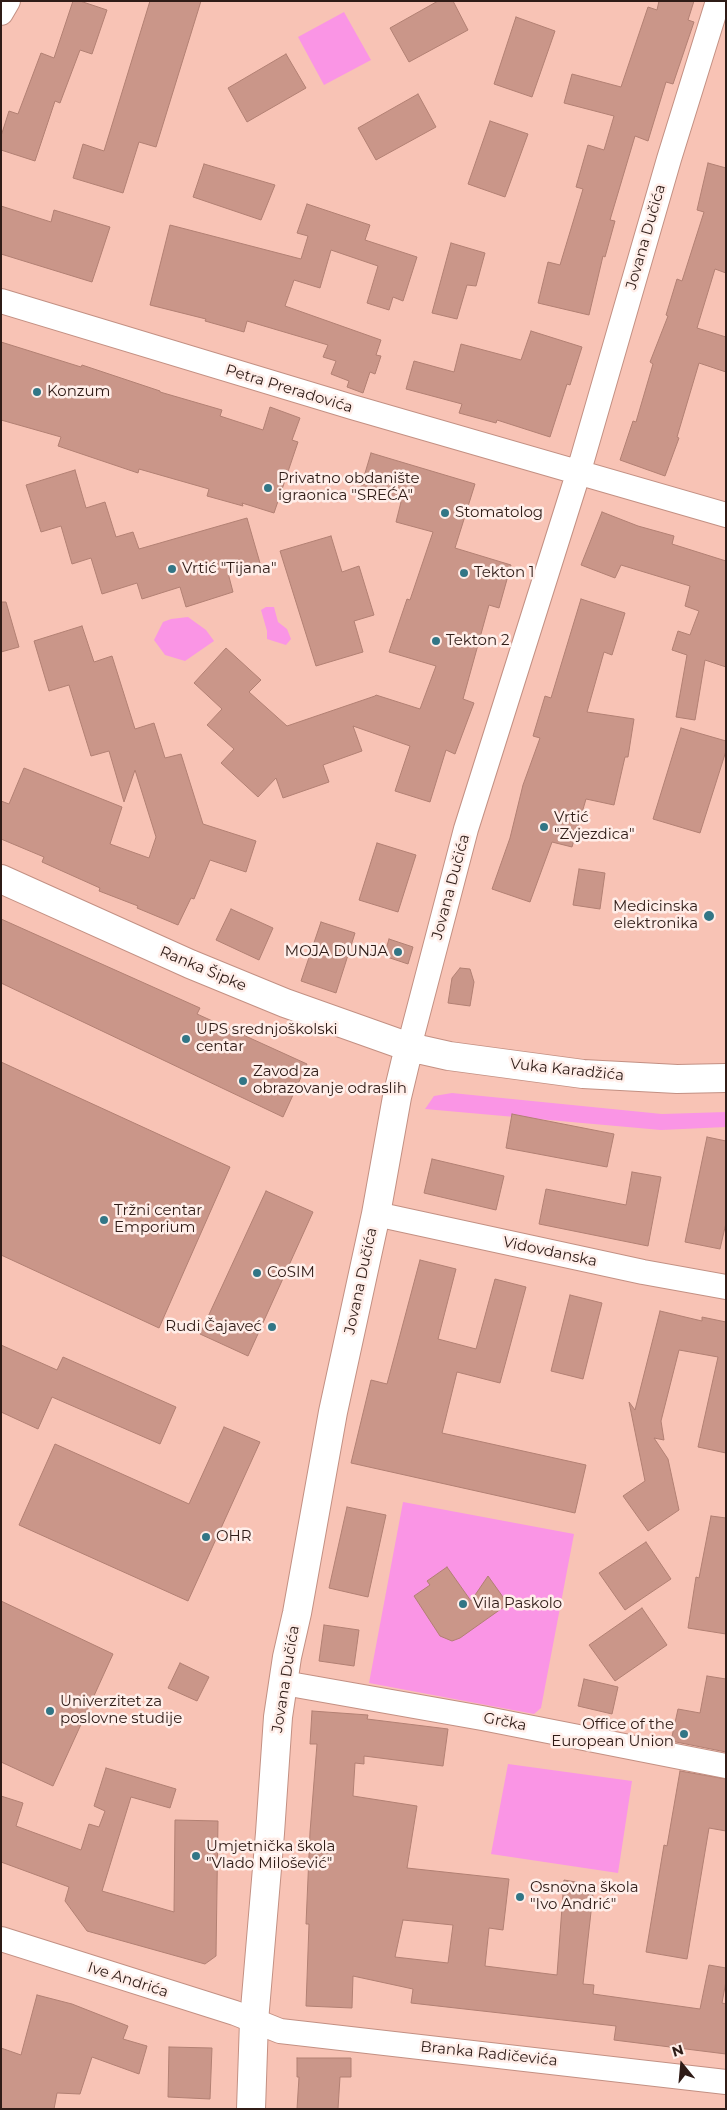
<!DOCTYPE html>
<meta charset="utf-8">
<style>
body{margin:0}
#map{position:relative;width:727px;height:2110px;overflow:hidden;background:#f8c3b5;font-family:Montserrat,sans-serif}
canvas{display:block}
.frame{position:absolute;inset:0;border:2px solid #2f1c17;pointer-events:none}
.north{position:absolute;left:657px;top:2040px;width:50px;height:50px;-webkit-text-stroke:4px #ffeee9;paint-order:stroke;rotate:343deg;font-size:14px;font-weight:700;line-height:20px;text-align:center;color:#2f1c17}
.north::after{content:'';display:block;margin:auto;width:18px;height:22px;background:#2f1c17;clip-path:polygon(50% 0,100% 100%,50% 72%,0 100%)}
</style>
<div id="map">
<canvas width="727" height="2110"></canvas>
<div class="frame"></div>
<div class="north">N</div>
</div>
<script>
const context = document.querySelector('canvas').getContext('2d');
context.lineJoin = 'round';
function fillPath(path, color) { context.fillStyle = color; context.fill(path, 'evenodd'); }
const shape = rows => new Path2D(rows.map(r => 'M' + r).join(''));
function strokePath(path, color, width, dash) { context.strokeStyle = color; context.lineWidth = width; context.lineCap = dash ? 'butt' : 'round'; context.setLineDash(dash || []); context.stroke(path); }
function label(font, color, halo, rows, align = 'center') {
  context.font = font + ' Montserrat,sans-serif'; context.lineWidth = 5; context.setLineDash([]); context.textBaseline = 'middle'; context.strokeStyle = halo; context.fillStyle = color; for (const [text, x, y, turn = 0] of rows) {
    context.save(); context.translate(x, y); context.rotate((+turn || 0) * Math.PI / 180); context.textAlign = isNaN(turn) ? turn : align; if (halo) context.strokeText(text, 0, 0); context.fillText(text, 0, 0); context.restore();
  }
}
const green = shape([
 [344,12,371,60,324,85,298,37],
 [266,607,274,607,278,622,287,629,291,639,286,645,267,639,267,631,261,610],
 [188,617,206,630,214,641,185,661,165,655,154,640,163,622,171,619],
 [452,1093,662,1114,726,1112,726,1127,661,1130,425,1109,434,1096],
 [403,1502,574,1534,541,1708,534,1714,369,1683],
 [508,1764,632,1781,618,1873,491,1854]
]);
const building = shape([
 [73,1,80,1,107,10,92,54,80,50,60,103,55,101,35,161,1,150,1,136,9,111,18,114,41,53,54,58,73,1],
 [150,1,201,1,156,147,139,142,123,193,73,178,83,144,104,151,150,1],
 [438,1,453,1,468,30,409,62,390,28,438,1],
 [659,1,694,1,688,20,694,22,673,84,666,82,648,141,635,136,610,220,615,221,605,257,603,256,589,315,538,303,548,262,560,265,583,189,576,187,588,145,604,150,614,116,564,103,572,74,621,87,648,7,657,10,659,1],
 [516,17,555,31,532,97,494,84,516,17],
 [286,54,306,88,247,122,228,88,286,54],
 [418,94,436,127,376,160,358,128,418,94],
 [490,121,528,134,505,197,468,184,490,121],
 [708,163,726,168,726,273,715,269,697,328,726,337,726,372,699,363,677,437,679,438,665,476,620,460,633,421,636,422,653,364,650,362,668,316,666,315,677,279,682,281,704,212,697,210,708,163],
 [204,164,275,185,261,220,193,197,204,164],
 [307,204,370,225,365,240,417,257,403,301,393,297,389,310,367,303,378,266,331,250,320,288,294,280,285,306,381,340,376,355,381,356,375,374,370,372,363,393,347,387,349,381,331,374,336,361,323,357,328,345,247,321,244,332,205,321,206,319,150,305,170,225,301,259,308,236,297,233,307,204],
 [1,206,51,222,54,210,110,227,92,282,1,254,1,206],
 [451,243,485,253,476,286,467,285,457,319,432,313,451,243],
 [531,331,582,347,570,385,567,384,550,437,497,420,496,423,459,413,462,404,406,389,414,361,454,372,461,344,521,360,531,331],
 [1,342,81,367,82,365,160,391,160,392,222,410,220,416,263,430,270,407,300,418,292,440,298,442,274,513,242,503,243,506,207,496,209,489,139,469,138,473,58,446,61,437,1,420,1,342],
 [371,453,475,484,455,548,511,565,499,608,489,605,463,699,474,703,455,754,446,750,430,802,395,791,410,746,353,726,362,751,323,765,329,782,283,798,276,778,258,797,221,763,234,749,207,725,222,709,194,683,226,648,261,680,249,692,287,726,375,696,376,695,420,709,436,666,389,652,407,599,410,600,433,532,396,522,401,502,360,490,371,453],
 [75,470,86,508,105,502,116,537,133,532,139,549,247,518,260,563,228,573,233,592,186,607,180,587,142,599,137,583,102,594,91,558,72,564,61,526,41,532,26,485,75,470],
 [602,512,638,526,674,536,672,544,726,561,726,667,705,660,695,720,676,717,687,655,672,650,678,631,690,635,699,611,685,606,690,586,621,565,615,578,581,565,602,512],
 [331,536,342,572,359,566,374,615,354,621,363,652,316,666,280,551,331,536],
 [581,599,625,613,612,655,604,652,587,712,634,719,628,757,625,757,614,805,586,799,572,847,552,842,530,902,492,889,510,838,523,785,540,738,533,736,545,696,551,698,581,599],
 [1,602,6,602,19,647,1,652,1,602],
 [82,626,94,662,112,656,135,729,154,723,165,758,181,754,203,824,256,841,246,872,210,860,194,899,191,898,178,925,137,908,138,906,99,891,100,888,42,862,44,857,1,839,1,801,9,804,24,768,122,807,110,844,149,858,156,837,135,770,124,802,109,751,91,756,69,685,49,691,34,641,82,626],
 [681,728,726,741,726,751,700,833,653,819,681,728],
 [377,843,416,855,398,912,359,900,377,843],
 [579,869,605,873,600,909,573,905,579,869],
 [231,909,273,928,259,960,216,940,231,909],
 [1,919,200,1008,197,1014,307,1064,283,1117,1,983,1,919],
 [321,922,355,933,336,993,301,981,321,922],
 [389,939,413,947,408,964,384,956,389,939],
 [460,968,470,969,474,982,470,1006,448,1003,452,978,460,968],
 [1,1062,230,1167,159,1328,1,1255,1,1062],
 [512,1114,614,1134,607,1167,506,1148,512,1114],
 [707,1137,726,1141,726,1223,720,1249,685,1242,707,1137],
 [432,1159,504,1176,496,1210,424,1193,432,1159],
 [632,1172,661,1177,648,1246,539,1224,546,1189,626,1205,632,1172],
 [266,1191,313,1212,248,1356,200,1334,266,1191],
 [420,1260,456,1269,438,1339,476,1349,495,1279,526,1287,500,1383,457,1372,442,1433,586,1465,575,1513,351,1463,371,1380,387,1384,420,1260],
 [570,1295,602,1303,583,1379,551,1371,570,1295],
 [660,1311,702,1321,702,1317,726,1322,726,1453,698,1447,718,1357,679,1350,661,1421,664,1440,654,1438,668,1459,679,1510,648,1531,623,1496,645,1481,629,1402,635,1410,660,1311],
 [1,1345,57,1370,63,1357,176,1407,160,1444,52,1397,38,1429,1,1412,1,1345],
 [224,1427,260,1442,188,1601,19,1525,55,1444,189,1504,224,1427],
 [347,1507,386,1515,368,1597,329,1588,347,1507],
 [711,1516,726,1518,726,1634,688,1628,696,1577,699,1578,711,1516],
 [646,1542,671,1579,625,1610,599,1573,646,1542],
 [447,1567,471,1601,488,1576,508,1604,460,1638,452,1641,440,1636,414,1596,430,1585,427,1581,447,1567],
 [1,1601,113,1654,53,1786,1,1762,1,1601],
 [642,1608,667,1645,615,1681,589,1645,642,1608],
 [324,1625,359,1630,354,1666,319,1661,324,1625],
 [180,1663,209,1677,197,1701,168,1688,180,1663],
 [707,1676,726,1679,726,1752,671,1741,678,1709,700,1713,707,1676],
 [584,1679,618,1687,612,1714,578,1706,584,1679],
 [312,1711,368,1715,367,1719,448,1729,443,1766,364,1756,364,1764,355,1763,353,1796,417,1806,407,1868,509,1879,503,1930,489,1928,485,1966,557,1975,564,1880,594,1885,583,1984,594,1985,593,1994,700,2009,709,1965,726,1968,726,1981,722,2003,726,2004,726,2054,614,2040,616,2026,411,2003,413,1989,353,1976,352,2008,306,2006,309,1924,306,1924,310,1832,317,1744,310,1744,312,1711],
 [403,1920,453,1925,448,1963,395,1957,403,1920],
 [106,1768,176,1789,170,1808,131,1797,102,1891,174,1912,175,1820,218,1821,216,1956,205,1964,87,1931,65,1901,69,1887,1,1862,1,1796,23,1803,16,1826,81,1850,89,1824,99,1827,105,1811,94,1806,106,1768],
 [680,1771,726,1779,726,1831,709,1828,687,1959,646,1952,664,1845,667,1846,680,1771],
 [37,1995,72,2004,128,2026,123,2039,147,2046,139,2074,92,2057,80,2094,57,2093,54,2109,1,2109,1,2048,21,2055,37,1995],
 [169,2047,212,2048,210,2099,168,2097,169,2047],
 [297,2058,351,2058,351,2077,340,2077,338,2109,297,2109,299,2077,297,2077,297,2058]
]);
const street = shape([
 [1,13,8,1],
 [1,301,352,407,726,515],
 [409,1047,466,829,578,474,669,159,718,1],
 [376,1214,643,1272,726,1287],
 [284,1683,482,1718,726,1766],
 [1,1939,235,2013,280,2031,726,2082]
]);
const secondary = shape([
 [1,879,190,964,285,1003,409,1047,449,1056,583,1074,677,1079,726,1078],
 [251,2109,254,2021,270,1833,278,1717,287,1657,297,1613,333,1412,376,1214,397,1097,409,1047]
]);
const markers = [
 [37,392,5,"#327686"],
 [268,488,5,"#327686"],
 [445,513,5,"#327686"],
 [172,569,5,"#327686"],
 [464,573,5,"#327686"],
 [436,641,5,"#327686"],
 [544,827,5,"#327686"],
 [709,916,6,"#327686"],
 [398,952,5,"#327686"],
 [186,1039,5,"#327686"],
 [243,1081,5,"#327686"],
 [104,1220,5,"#327686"],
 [257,1273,5,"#327686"],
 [272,1327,5,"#327686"],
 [206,1537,5,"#327686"],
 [463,1604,5,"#327686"],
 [50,1711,5,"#327686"],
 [684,1734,5,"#327686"],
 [196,1856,5,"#327686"],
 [520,1897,5,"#327686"]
];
const streetNames = [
 ["Jovana Dučića",646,237,-74],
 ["Petra Preradovića",289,389,17],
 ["Jovana Dučića",451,887,-75],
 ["Ranka Šipke",203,969,23],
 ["Vuka Karadžića",567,1070,6],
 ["Vidovdanska",550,1252,12],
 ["Jovana Dučića",361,1281,-78],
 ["Jovana Dučića",286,1679,-81],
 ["Grčka",505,1722,11],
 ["Ive Andrića",128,1980,18],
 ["Branka Radičevića",489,2054,6]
];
const poiNames = [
 ["Konzum",47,392],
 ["Privatno obdanište",278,479],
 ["igraonica \"SREĆA\"",278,496],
 ["Stomatolog",455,513],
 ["Vrtić \"Tijana\"",182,569],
 ["Tekton 1",474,573],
 ["Tekton 2",446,641],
 ["Vrtić",554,818],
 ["\"Zvjezdica\"",554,835],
 ["Medicinska",698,907,"right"],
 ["elektronika",698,924,"right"],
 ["MOJA DUNJA",388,952,"right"],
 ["UPS srednjoškolski",196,1030],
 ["centar",196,1047],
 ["Zavod za",253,1072],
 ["obrazovanje odraslih",253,1089],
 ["Tržni centar",114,1211],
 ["Emporium",114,1228],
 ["CoSIM",267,1273],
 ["Rudi Čajaveć",262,1327,"right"],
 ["OHR",216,1537],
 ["Vila Paskolo",473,1604],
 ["Univerzitet za",60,1702],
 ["poslovne studije",60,1719],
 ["Office of the",674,1725,"right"],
 ["European Union",674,1742,"right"],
 ["Umjetnička škola",206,1847],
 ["\"Vlado Milošević\"",206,1864],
 ["Osnovna škola",530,1888],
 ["\"Ivo Andrić\"",530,1905]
];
fillPath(green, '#fa95e5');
fillPath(building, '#ca9689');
strokePath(building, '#b28073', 1);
strokePath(street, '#c39083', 26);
strokePath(secondary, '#c39083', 30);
strokePath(street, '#fff', 24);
strokePath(secondary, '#fff', 28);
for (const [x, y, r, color] of markers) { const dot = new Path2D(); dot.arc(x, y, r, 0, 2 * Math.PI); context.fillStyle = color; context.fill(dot); strokePath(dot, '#ffeee9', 2); }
label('15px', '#2f1c17', '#ffeee9', streetNames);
label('15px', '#2f1c17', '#ffeee9', poiNames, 'left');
</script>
